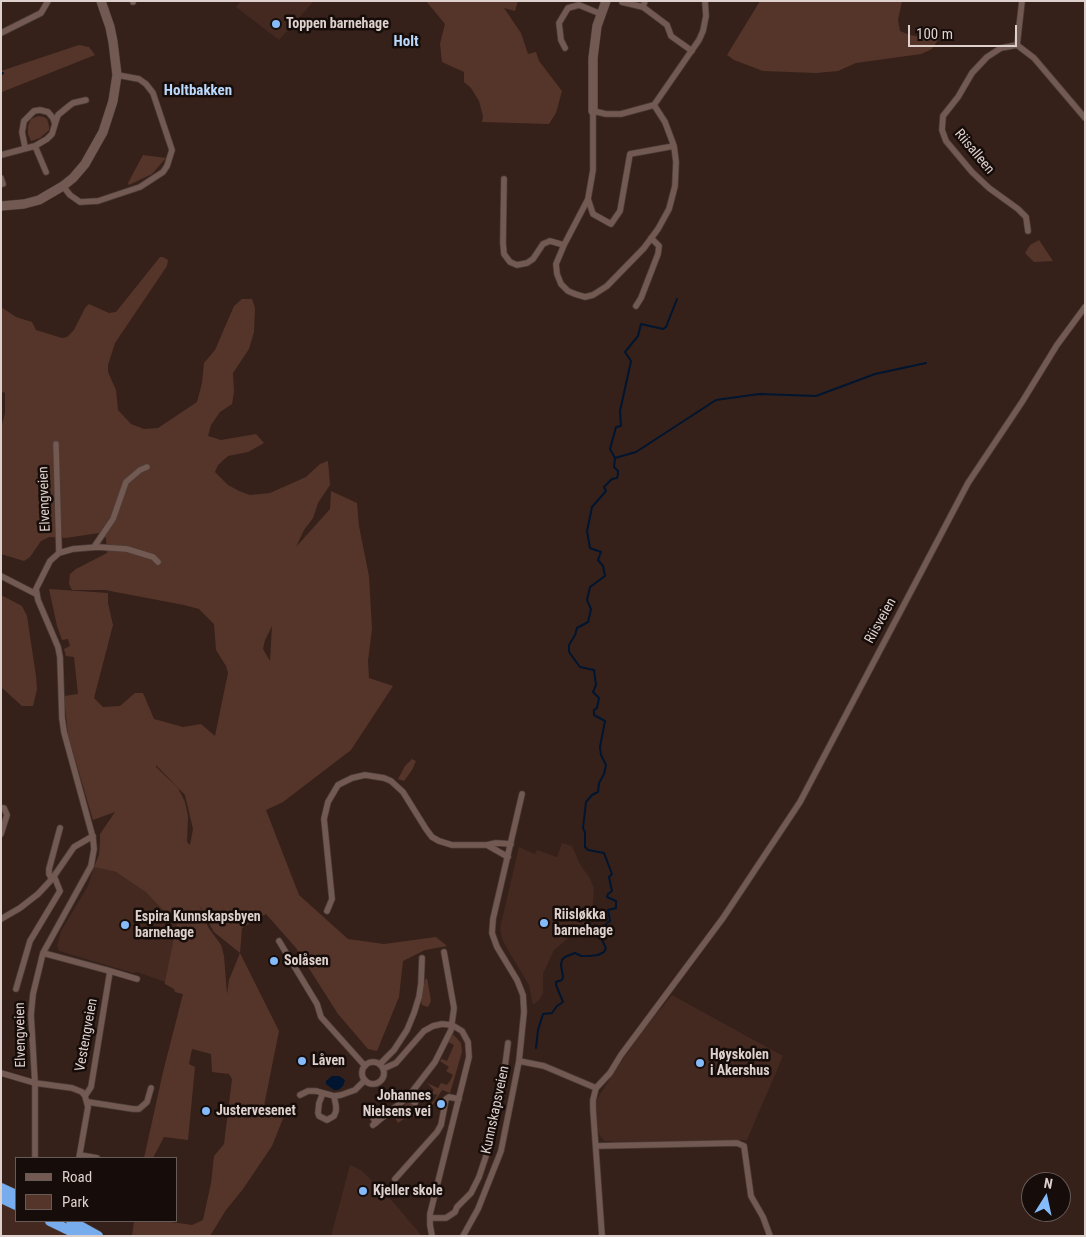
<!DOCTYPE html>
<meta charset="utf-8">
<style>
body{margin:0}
#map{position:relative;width:1086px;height:1237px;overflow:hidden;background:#35211a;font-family:"Roboto Condensed",sans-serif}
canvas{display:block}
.frame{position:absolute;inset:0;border:2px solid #ded0cc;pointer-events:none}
.legend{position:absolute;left:15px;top:1157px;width:162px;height:65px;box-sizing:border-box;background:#160d0a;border:1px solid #665b58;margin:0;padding:6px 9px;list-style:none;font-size:15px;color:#ded0cc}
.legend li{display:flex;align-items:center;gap:10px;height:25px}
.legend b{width:25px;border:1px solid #665b58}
.north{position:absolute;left:1021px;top:1172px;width:50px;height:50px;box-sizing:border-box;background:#160d0a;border:1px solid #665b58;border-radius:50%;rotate:10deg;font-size:14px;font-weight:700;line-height:20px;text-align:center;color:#ded0cc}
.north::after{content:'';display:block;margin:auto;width:18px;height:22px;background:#85bbfb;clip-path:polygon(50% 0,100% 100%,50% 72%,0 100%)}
.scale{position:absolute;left:908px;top:25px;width:109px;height:22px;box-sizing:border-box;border:2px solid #ded0cc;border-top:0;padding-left:6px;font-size:15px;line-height:18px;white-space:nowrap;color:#ded0cc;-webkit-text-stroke:4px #160d0a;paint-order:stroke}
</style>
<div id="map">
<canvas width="1086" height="1237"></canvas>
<div class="frame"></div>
<ul class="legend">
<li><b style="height:6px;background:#725a52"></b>Road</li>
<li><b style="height:14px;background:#55352a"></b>Park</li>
</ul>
<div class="north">N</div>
<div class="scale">100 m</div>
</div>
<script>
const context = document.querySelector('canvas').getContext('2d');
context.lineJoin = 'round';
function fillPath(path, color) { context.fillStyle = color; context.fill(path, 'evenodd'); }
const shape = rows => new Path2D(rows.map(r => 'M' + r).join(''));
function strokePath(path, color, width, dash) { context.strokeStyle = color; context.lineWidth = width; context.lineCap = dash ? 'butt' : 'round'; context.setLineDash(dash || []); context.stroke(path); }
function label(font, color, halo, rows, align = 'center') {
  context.font = font + ' "Roboto Condensed",sans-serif'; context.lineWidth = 5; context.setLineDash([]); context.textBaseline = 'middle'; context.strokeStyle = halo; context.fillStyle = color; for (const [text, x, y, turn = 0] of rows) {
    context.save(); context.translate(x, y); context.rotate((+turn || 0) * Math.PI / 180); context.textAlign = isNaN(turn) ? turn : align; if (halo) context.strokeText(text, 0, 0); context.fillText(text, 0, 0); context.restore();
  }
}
const built = shape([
 [241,1,314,1,279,40,236,7],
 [562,843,572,846,581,866,590,878,594,889,592,913,583,926,554,950,543,974,543,993,540,999,533,1005,529,985,508,950,502,939,500,928,519,847,535,854,537,850,557,857],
 [94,867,116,872,167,906,184,918,182,988,137,972,133,973,59,951,57,946,61,931,88,886],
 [672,995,783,1056,747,1140,616,1142,605,1141,600,1136,598,1131,595,1105,597,1099,616,1069,644,1029],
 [350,1165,361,1170,394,1203,422,1236,331,1236],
 [1,1195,16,1202,16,1221,53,1221,83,1236,1,1236]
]);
const green = shape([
 [426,1,518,1,515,11,504,8,521,33,528,54,536,52,539,61,562,91,556,113,549,124,482,122,483,116,479,101,471,88,464,82,464,72,442,62,440,44,445,24],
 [760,1,902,1,898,20,900,31,910,35,938,40,932,49,921,54,856,63,838,71,816,73,763,71,734,60,727,55],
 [79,45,89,47,95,55,2,92,1,94,1,71],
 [38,116,44,117,47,119,49,126,49,130,40,138,31,141,28,134,28,126,31,119],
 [143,155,166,158,152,174,129,185,128,183],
 [1039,240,1053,261,1034,262,1025,253,1030,245],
 [160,257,163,257,168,260,167,266,115,343,108,365,108,372,116,390,118,410,131,424,144,429,158,428,197,402,202,383,204,363,215,350,234,306,242,299,252,299,255,308,254,332,249,349,233,373,234,392,232,404,220,412,211,425,208,436,221,440,256,434,264,443,248,452,228,456,218,465,215,472,228,485,239,491,250,495,270,493,306,477,320,464,328,461,330,485,318,503,313,518,304,530,296,547,330,509,331,491,357,503,359,526,369,576,372,629,368,661,369,678,393,686,351,750,283,802,266,810,299,895,348,939,384,944,436,937,447,946,425,950,403,961,399,997,377,1051,368,1049,338,1014,296,948,266,914,242,928,240,953,279,1031,263,1111,284,1116,272,1146,243,1189,226,1210,210,1236,132,1236,134,1221,164,1221,192,1225,203,1220,211,1183,214,1156,224,1144,232,1079,229,1074,212,1072,211,1054,192,1049,189,1064,195,1067,188,1140,164,1137,153,1158,144,1158,163,1072,183,994,175,992,174,989,165,984,165,982,177,923,175,919,161,908,147,893,116,872,94,867,99,855,100,843,100,834,115,812,93,820,68,735,64,696,78,694,74,657,66,656,64,649,70,646,68,639,62,640,57,626,49,589,108,593,108,603,113,625,94,698,103,707,120,706,135,693,143,693,154,719,183,727,201,724,215,736,228,673,226,666,216,650,214,624,199,609,184,605,105,590,72,590,69,584,70,574,76,569,107,553,106,538,99,533,66,538,49,537,41,541,30,557,24,561,1,554,1,428,5,413,5,393,1,391,1,307,16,317,32,322,36,330,62,338,67,337,74,330,85,308,89,304,109,313,116,312],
 [272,626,270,661,263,649,265,640],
 [156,765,185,795,193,829,190,845,187,842,188,816,185,802,178,788,156,767],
 [199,905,214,932,240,953,229,980,227,994,224,956,221,945,208,927],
 [1,595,22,606,27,616,36,676,37,689,33,706,22,706,1,687],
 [412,759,416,761,412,770,404,781,398,779,405,766],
 [427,978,431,1001,428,1007,422,1005,421,1001,425,980],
 [453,1034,461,1043,462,1052,450,1093,442,1090,427,1114,414,1117,411,1114,398,1123,393,1115,407,1103,410,1102,419,1109,422,1105,427,1108,435,1099,437,1095,435,1094,432,1096,430,1095,434,1090,427,1083,438,1088,441,1083,447,1085,450,1081,453,1075,446,1071,449,1067,440,1061,442,1059,447,1061,454,1045,448,1042]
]);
const water = shape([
 [332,1076,339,1076,345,1080,343,1086,338,1090,334,1090,326,1084,326,1081]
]);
const stream = shape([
 [1,75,3,73],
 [615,458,636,452,716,400,759,394,816,396,875,374,926,363],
 [536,1048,538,1030,543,1014,552,1013,557,1006,563,1002,556,985,556,982,562,980,563,977,561,965,562,960,565,957,575,953,581,956,589,956,598,955,604,952,606,948,602,940,603,934,606,930,606,924,610,921,608,910,616,908,616,901,607,897,608,894,612,891,609,877,612,874,604,853,588,850,585,847,585,832,583,828,586,802,592,795,598,792,599,783,604,774,606,765,601,755,600,747,605,721,594,715,594,710,597,708,599,698,593,692,596,685,594,670,580,667,569,652,569,645,575,635,577,628,588,622,591,609,587,600,590,587,605,576,603,566,598,560,601,552,590,548,587,531,592,507,606,491,604,487,612,479,617,478,618,474,618,471,614,467,615,458,610,449,616,427,621,426,620,411,631,361,625,352,638,336,641,324,663,329,666,327,677,299]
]);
const street = shape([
 [133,1,133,2],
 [645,1,643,7,667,25,671,36,692,51],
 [622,2,643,7],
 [1,33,41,13,48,1],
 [1017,45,1022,1],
 [565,48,561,40,559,23,568,8,579,5,601,14],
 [654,105,665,122,674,146,676,162,675,186,669,209,658,229,644,248,607,286,593,295,585,297,575,294,568,291,561,284,557,274,556,264,564,245,588,199,593,170,593,111,606,114,621,114,654,105],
 [654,105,699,40,703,31,706,16,705,1],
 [55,124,58,115,69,106,73,103,86,100],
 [35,146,46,172],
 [1,155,35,146,47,139,52,134,55,124,53,118,48,112,40,110,34,111,24,121,22,132,25,147],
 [1,178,3,184],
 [504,179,503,243,504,254,510,262,517,265,527,263,533,259,543,244,550,241,564,245],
 [63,186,70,195,80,202,98,201,140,187,163,172,167,166,172,150,153,93,146,84,139,79,117,75],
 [588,199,593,214,611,224,620,211,630,154,674,146],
 [1028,231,1026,217,1018,209,989,188,972,172,946,141,942,130,943,116,958,97,972,73,987,57,1001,48,1017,45,1034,58,1085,118],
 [636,306,641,298,658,254,659,246,651,238],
 [56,444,59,553],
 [94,547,113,519,126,482,140,470,147,467],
 [1,576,36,594],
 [1,808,4,808,7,815,1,834],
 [487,845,508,857],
 [52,879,49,874,49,869,60,828],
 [327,911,332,899,324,819,328,802,338,785,352,778,365,775,384,778,391,781,403,792,426,829,432,837,439,841,452,845,487,845,496,843,511,844],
 [1,919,20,908,38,894,52,879,74,847,93,836],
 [279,941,317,1004,321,1017,365,1066],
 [43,953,110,971,91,1087,85,1096,88,1107,79,1158],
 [110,971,137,979],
 [16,989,30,941,60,891,54,876],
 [519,1061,524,1012,523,995,517,980,497,947,492,933,493,919,522,794],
 '362 1073a11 11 0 1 1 22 0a11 11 0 1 1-22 0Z',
 [380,1064,394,1050,407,1030,414,1013,419,997,421,984,422,958],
 [383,1069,396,1063,424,1031,433,1026,442,1024,452,1025,462,1031,468,1042,469,1057,430,1214,430,1225,432,1236],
 [1,1073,35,1083,72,1088,82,1092,85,1096],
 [323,1093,319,1103,318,1113,319,1116,327,1120,334,1116,336,1111,336,1106,334,1096],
 [300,1095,308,1091,316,1091,334,1096,341,1095,355,1090,365,1080],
 [408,1097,415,1103],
 [88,1102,133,1109,139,1109,147,1102,151,1088],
 [372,1116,376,1123],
 [373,1125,408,1097,435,1062,451,1030,454,1008,444,952],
 [596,1146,737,1143,744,1146,751,1196,763,1217,770,1236],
 [80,1155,97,1158],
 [35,1158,35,1083,31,1015,33,994,43,953,91,866,94,849,93,838,64,732,62,718,60,657,58,647,38,600,36,589,50,561,59,553,73,549,98,547,127,549,153,557,158,562],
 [395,1179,437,1132,441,1125,446,1099,449,1097,459,1099],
 [430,1218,446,1218,455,1212,457,1207,471,1193,479,1177,491,1141,502,1090,508,1043],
 [463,1236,478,1209,501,1151,519,1061,544,1066,596,1088],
 [602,1236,593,1109,593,1100,596,1088,610,1073,621,1055,723,918,800,802,968,483,1022,402,1057,345,1085,307]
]);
const secondary = shape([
 [593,111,593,58,597,26,606,1],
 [1,206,24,204,39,200,63,186,73,178,85,164,103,132,113,101,117,75,113,42,110,27,101,1]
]);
const highway = shape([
 [1,1188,16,1195],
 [1,1198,16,1205],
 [50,1221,81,1236],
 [71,1221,98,1236]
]);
const markers = [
 [276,24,5,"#85bbfb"],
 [544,923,5,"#85bbfb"],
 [125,925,5,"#85bbfb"],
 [274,961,5,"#85bbfb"],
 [302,1061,5,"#85bbfb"],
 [700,1063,5,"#85bbfb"],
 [441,1104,5,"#85bbfb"],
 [206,1111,5,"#85bbfb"],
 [363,1191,5,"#85bbfb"]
];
const poiNames = [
 ["Toppen barnehage",286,24],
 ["Riisløkka",554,915],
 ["barnehage",554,931],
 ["Espira Kunnskapsbyen",135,917],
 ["barnehage",135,933],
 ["Solåsen",284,961],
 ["Høyskolen",710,1055],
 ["i Akershus",710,1071],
 ["Låven",312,1061],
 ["Johannes",431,1096,"right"],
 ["Nielsens vei",431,1112,"right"],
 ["Justervesenet",216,1111],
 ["Kjeller skole",373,1191]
];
const streetNames = [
 ["Riisalleen",974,152,50],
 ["Elvengveien",45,499,-92],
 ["Riisveien",881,621,-61],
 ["Elvengveien",21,1035,-91],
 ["Vestengveien",87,1035,-80],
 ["Kunnskapsveien",496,1110,-78]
];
const neighbourhoodNames = [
 ["Holt",406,42],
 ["Holtbakken",198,91]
];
fillPath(built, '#432920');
fillPath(green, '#55352a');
fillPath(water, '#00152f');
strokePath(stream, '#00152f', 2);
strokePath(street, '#4e3d39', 7);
strokePath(secondary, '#4e3d39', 10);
strokePath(highway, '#4e3d39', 11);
strokePath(street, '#725a52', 5.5);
strokePath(secondary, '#725a52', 9);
strokePath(highway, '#77adec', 10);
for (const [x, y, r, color] of markers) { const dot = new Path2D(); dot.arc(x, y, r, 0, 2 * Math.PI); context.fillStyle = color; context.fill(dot); strokePath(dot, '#160d0a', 2); }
label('bold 14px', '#ded0cc', '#160d0a', poiNames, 'left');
label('14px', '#ded0cc', '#160d0a', streetNames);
label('bold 15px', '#bbd9fd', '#160d0a', neighbourhoodNames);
</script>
